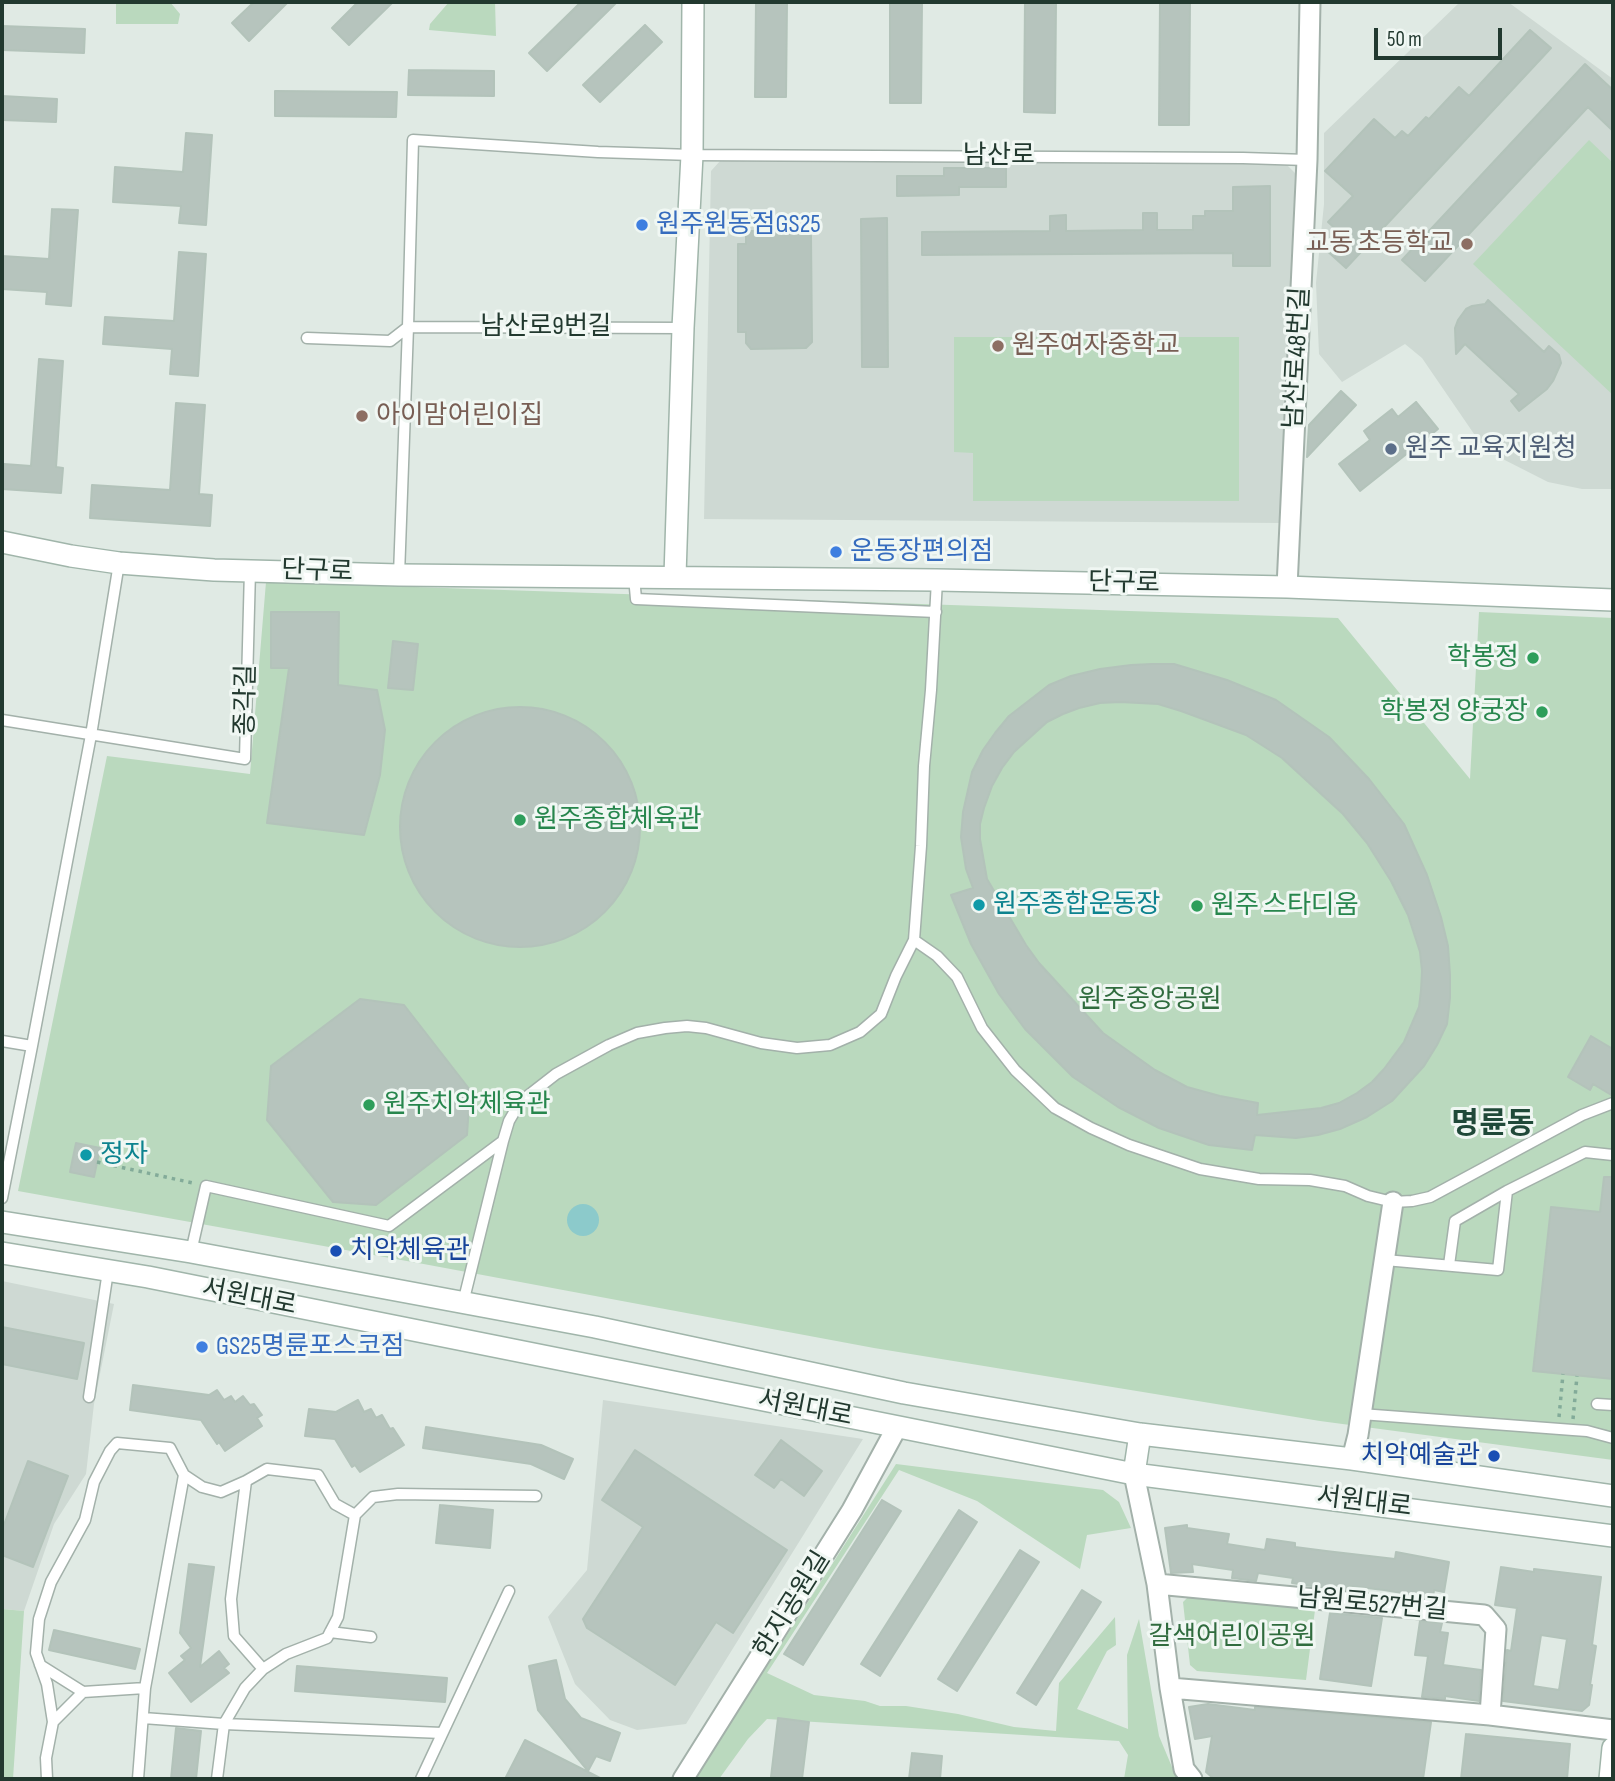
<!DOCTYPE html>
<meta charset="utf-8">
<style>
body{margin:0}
#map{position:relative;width:1615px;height:1781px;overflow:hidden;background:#e0eae4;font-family:"Sofia Sans Condensed",sans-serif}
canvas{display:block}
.frame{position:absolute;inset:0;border:4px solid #22392f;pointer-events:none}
.scale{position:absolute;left:1374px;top:28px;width:128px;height:32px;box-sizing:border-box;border:4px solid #22392f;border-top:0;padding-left:9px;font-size:21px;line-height:24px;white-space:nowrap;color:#22392f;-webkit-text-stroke:5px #f0f7f3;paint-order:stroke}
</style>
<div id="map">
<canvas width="1615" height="1781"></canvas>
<div class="frame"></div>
<div class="scale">50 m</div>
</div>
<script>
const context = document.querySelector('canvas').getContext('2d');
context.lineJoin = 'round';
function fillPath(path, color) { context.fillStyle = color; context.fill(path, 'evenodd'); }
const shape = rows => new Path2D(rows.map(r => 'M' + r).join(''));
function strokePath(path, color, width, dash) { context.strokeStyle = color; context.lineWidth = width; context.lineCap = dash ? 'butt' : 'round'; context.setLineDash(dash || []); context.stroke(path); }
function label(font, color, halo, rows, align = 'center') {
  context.font = font + ' "Sofia Sans Condensed","Noto Sans KR",sans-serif'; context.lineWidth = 6; context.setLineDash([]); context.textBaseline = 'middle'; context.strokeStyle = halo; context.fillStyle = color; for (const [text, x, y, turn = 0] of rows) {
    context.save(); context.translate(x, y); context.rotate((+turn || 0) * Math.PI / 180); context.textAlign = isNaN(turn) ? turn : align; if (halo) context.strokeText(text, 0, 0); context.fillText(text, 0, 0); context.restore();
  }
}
const built = shape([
 [1460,2,1508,2,1613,79,1613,489,1582,489,1548,482,1485,450,1422,358,1405,344,1342,382,1319,354,1316,283,1324,204,1324,133],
 [720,161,1286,164,1295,173,1281,523,704,519,711,171],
 [2,1281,114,1304,94,1404,86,1474,54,1524,24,1611,2,1609],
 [603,1400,863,1439,686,1724,637,1730,610,1720,575,1684,548,1617,587,1570]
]);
const green = shape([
 [116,2,170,2,180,14,178,24,116,24],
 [449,2,495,2,496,36,429,30,430,24],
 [1589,140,1613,163,1613,395,1473,264],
 [954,337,1239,337,1239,501,973,501,973,453,954,452],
 [266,582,1338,618,1470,779,1479,612,1613,618,1613,1460,1320,1421,874,1348,429,1265,18,1191,107,756,250,774],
 [896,1464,1103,1490,1119,1502,1131,1528,1087,1535,1080,1569,977,1501,899,1470,767,1673,814,1695,865,1701,880,1706,906,1706,958,1714,1014,1727,1056,1731,1059,1683,1115,1617,1116,1645,1107,1651,1077,1709,1128,1729,1127,1655,1139,1619,1159,1736,1177,1779,1124,1779,1128,1755,1119,1741,767,1719,748,1739,719,1779,695,1779],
 [1188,1597,1315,1610,1306,1680,1197,1671,1190,1665,1183,1602],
 [2,1609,24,1611,13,1779,2,1779]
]);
const water = shape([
 '567 1220a16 16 0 1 1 32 0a16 16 0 1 1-32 0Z'
]);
const building = shape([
 [254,2,288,2,249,41,232,23,254,2],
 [358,2,393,2,349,45,332,28,358,2],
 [581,2,617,2,547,71,529,53,581,2],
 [756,2,787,2,786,97,755,97,756,2],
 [890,2,922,2,921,103,890,103,890,2],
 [1025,2,1056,2,1055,113,1024,112,1025,2],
 [1160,2,1190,2,1189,125,1159,125,1160,2],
 [645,25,662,42,600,102,583,85,645,25],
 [2,26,85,29,84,53,2,50,2,26],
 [1530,30,1551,48,1346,268,1325,249,1340,233,1328,222,1353,196,1325,171,1374,119,1395,138,1402,131,1408,136,1426,117,1429,119,1459,87,1469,96,1530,30],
 [1585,64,1613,90,1613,131,1588,107,1425,281,1402,260,1585,64],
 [409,70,494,71,494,96,408,95,409,70],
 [275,91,397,92,396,117,275,116,275,91],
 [2,96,57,99,56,122,2,120,2,96],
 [186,133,212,135,206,225,179,223,181,206,113,202,115,167,183,172,186,133],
 [944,168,1006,168,1006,187,959,187,959,195,897,196,897,176,944,176,944,168],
 [1270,186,1270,266,1233,266,1233,253,922,255,922,232,1050,231,1050,216,1066,215,1066,231,1143,230,1143,213,1157,213,1157,230,1193,230,1193,216,1205,216,1205,211,1233,211,1233,187,1270,186],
 [52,209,78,210,71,306,46,304,47,292,2,289,2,256,49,259,52,209],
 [887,218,888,367,862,367,861,219,887,218],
 [806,230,811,236,812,342,806,348,751,349,746,343,746,332,738,332,738,244,746,244,746,236,751,231,806,230],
 [179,252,206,254,198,376,170,374,172,349,103,344,105,317,174,321,179,252],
 [1488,300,1544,352,1549,346,1559,355,1561,363,1553,381,1547,389,1519,411,1511,401,1519,394,1465,344,1456,354,1455,328,1458,320,1466,309,1472,306,1485,304,1488,300],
 [39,359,63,361,56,467,63,468,61,493,2,489,4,464,31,466,39,359],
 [1341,391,1356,405,1307,457,1309,425,1341,391],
 [1416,402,1438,429,1360,491,1339,464,1370,440,1364,431,1392,409,1398,417,1416,402],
 [176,403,205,405,199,494,212,495,210,526,90,518,92,485,170,490,176,403],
 [271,612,339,612,338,685,377,690,385,730,380,775,364,835,267,823,289,668,271,668,271,612],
 [393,641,418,644,413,690,388,688,393,641],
 [1152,664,1174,664,1227,680,1276,700,1329,737,1369,779,1404,824,1427,875,1441,917,1448,946,1450,975,1450,998,1447,1024,1437,1045,1424,1066,1392,1101,1367,1117,1340,1129,1318,1135,1296,1138,1255,1135,1252,1150,1209,1145,1159,1128,1118,1107,1073,1077,1025,1029,999,994,971,944,951,895,973,888,966,869,961,837,963,812,972,772,983,750,995,733,1009,716,1049,685,1071,676,1100,669,1131,665,1152,664],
 [1120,702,1158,704,1181,711,1246,735,1282,758,1343,814,1367,843,1391,881,1408,915,1420,952,1422,971,1421,990,1419,1007,1404,1042,1384,1069,1372,1082,1357,1093,1339,1103,1321,1108,1257,1115,1258,1103,1220,1096,1187,1087,1155,1070,1103,1033,1039,963,1026,945,987,879,980,839,980,824,984,808,992,786,1002,768,1014,752,1047,722,1063,714,1079,708,1100,703,1120,702],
 '400 827a120 120 0 1 1 240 0a120 120 0 1 1-240 0Z',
 [360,999,404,1005,470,1090,467,1135,376,1205,333,1202,267,1120,271,1066,360,999],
 [1591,1036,1613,1049,1613,1096,1593,1084,1590,1090,1568,1077,1591,1036],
 [76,1143,100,1148,94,1177,70,1172,76,1143],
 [1604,1177,1613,1177,1613,1379,1533,1371,1551,1207,1600,1212,1604,1177],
 [2,1327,84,1343,77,1379,2,1364,2,1327],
 [133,1385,209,1395,217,1390,224,1400,231,1396,235,1402,243,1396,250,1405,254,1404,262,1415,257,1418,262,1426,225,1451,219,1442,217,1444,201,1420,130,1410,133,1385],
 [358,1400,364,1412,371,1409,376,1418,382,1415,390,1429,393,1428,404,1445,360,1472,355,1465,352,1467,335,1439,305,1436,309,1409,336,1412,358,1400],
 [426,1427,541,1445,573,1459,564,1479,531,1464,423,1448,426,1427],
 [781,1440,822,1471,804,1496,781,1479,774,1488,755,1475,781,1440],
 [635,1450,787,1550,733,1633,716,1622,675,1685,587,1628,583,1619,643,1527,602,1500,635,1450],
 [28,1461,68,1476,33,1567,2,1555,2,1530,28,1461],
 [882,1500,901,1511,803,1665,784,1654,882,1500],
 [440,1505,493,1510,490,1548,436,1543,440,1505],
 [959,1510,977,1522,880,1676,861,1664,959,1510],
 [1187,1525,1187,1528,1229,1534,1227,1544,1265,1550,1267,1539,1295,1543,1295,1547,1326,1551,1395,1559,1396,1552,1449,1562,1444,1592,1434,1590,1433,1598,1384,1590,1350,1586,1349,1590,1325,1588,1292,1583,1293,1578,1258,1573,1256,1581,1232,1578,1233,1570,1192,1564,1193,1572,1171,1573,1165,1528,1187,1525],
 [1020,1550,1039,1562,957,1691,938,1679,1020,1550],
 [189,1564,214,1567,200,1667,219,1651,229,1664,224,1668,229,1673,191,1702,169,1673,185,1660,181,1656,191,1648,180,1633,189,1564],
 [1501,1567,1534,1572,1534,1569,1601,1577,1592,1645,1596,1646,1590,1685,1592,1685,1589,1705,1582,1711,1503,1701,1507,1650,1511,1651,1517,1608,1495,1605,1501,1567],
 [1541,1635,1567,1639,1559,1690,1533,1686,1541,1635],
 [1082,1590,1101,1602,1036,1705,1017,1693,1082,1590],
 [1330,1613,1382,1618,1371,1686,1320,1679,1330,1613],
 [1420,1621,1442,1623,1440,1632,1448,1633,1443,1665,1481,1670,1479,1701,1445,1696,1445,1699,1422,1697,1428,1656,1415,1655,1420,1621],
 [54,1630,140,1649,135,1669,49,1650,54,1630],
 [556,1660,565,1699,581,1718,620,1733,610,1761,596,1756,588,1771,538,1710,529,1666,556,1660],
 [297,1666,447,1678,445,1702,295,1691,297,1666],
 [1208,1704,1255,1710,1255,1707,1431,1722,1423,1779,1214,1779,1206,1772,1212,1736,1195,1739,1189,1707,1208,1704],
 [778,1718,809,1722,802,1779,774,1779,775,1777,771,1777,778,1718],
 [176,1728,201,1731,196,1779,171,1779,176,1728],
 [1466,1734,1570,1744,1567,1779,1461,1779,1466,1734],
 [525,1740,602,1779,505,1779,525,1740],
 [912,1753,942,1756,940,1779,909,1779,912,1753]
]);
const path = shape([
 [97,1162,193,1183],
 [1559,1417,1563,1374],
 [1573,1419,1577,1376]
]);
const lane = shape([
 [307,338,390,341,408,327,413,140,598,152,692,155,1243,158,1307,160],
 [399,575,408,327,683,328],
 [634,577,636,599,936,612],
 [937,580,931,690,924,766,921,846,914,940,937,956,957,977,982,1028,1015,1070,1055,1108,1091,1128,1129,1145,1200,1169,1259,1179,1310,1180,1345,1186,1368,1196,1393,1202,1412,1201,1430,1197,1582,1115,1613,1103],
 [2,720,245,759,250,570],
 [2,1041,32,1046],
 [2,1198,32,1046,91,735,119,563],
 [191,1252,206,1186,389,1226,503,1141],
 [1385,1260,1498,1270,1507,1191,1585,1152,1613,1155],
 [1449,1265,1455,1221,1507,1191],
 [463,1303,503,1141,509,1121,520,1102,556,1074,609,1045,637,1033,665,1028,687,1026,706,1028,761,1043,797,1048,830,1045,860,1032,881,1014,896,976,914,940],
 [89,1397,108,1271],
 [1597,1404,1613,1405],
 [1361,1414,1573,1430,1587,1431,1613,1438],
 [184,1475,202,1487,221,1492,246,1481],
 [330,1632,371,1637],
 [40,1665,83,1692,145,1688],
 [263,1669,234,1636,231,1599,246,1481,267,1469,318,1475,335,1504,355,1515],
 [143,1718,224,1724,442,1733],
 [53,1722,83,1692],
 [47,1779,46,1758,53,1722,47,1684,36,1653,39,1619,51,1582,85,1520,94,1482,110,1451,117,1443,170,1448,184,1475,145,1688,138,1779],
 [217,1779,224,1724,245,1688,263,1669,286,1654,327,1638,338,1617,355,1515,373,1497,398,1494,536,1496],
 [421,1779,509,1591]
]);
const street = shape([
 [1287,587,1307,160,1310,2],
 [1352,1459,1358,1435,1393,1202],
 [1134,1474,1157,1584,1170,1688,1184,1769,1192,1779],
 [1157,1584,1484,1615,1496,1629,1490,1715],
 [1170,1688,1490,1715,1613,1730],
 [683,1779,852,1510,897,1427]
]);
const secondary = shape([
 [2,542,71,556,119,563,214,570,399,575,937,580,1287,587,1613,600],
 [675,576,683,328,692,155,693,2],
 [2,1222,191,1252,595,1327,904,1393,1140,1434,1352,1459,1613,1496],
 [2,1253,148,1277,1134,1474,1613,1536],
 [1134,1474,1140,1434],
 [1610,1779,1613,1748]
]);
const markers = [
 [642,225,7,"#3f7fe0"],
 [1467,244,7,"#8d6e63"],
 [998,346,7,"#8d6e63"],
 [362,416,7,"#8d6e63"],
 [1391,449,7,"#5c6f8a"],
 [836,552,7,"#3f7fe0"],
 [1533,658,7,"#2e9e5b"],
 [1542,712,7,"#2e9e5b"],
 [520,820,7,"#2e9e5b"],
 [979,905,7,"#0f9aa8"],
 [1197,906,7,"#2e9e5b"],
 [369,1105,7,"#2e9e5b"],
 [86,1155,7,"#0f9aa8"],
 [336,1251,7,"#1a4fb4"],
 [202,1347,7,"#3f7fe0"],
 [1494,1456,7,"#1a4fb4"]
];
const streetNames = [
 ["남산로",999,156],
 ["남산로9번길",546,327],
 ["남산로48번길",1298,358,-87],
 ["단구로",317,572,2],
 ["단구로",1124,584,1],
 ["종각길",247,700,-89],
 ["서원대로",249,1298,11],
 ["서원대로",805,1409,11],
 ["서원대로",1364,1503,7],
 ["한지공원길",793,1605,-58],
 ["남원로527번길",1372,1605,5]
];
const shopNames = [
 ["원주원동점GS25",656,225],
 ["운동장편의점",850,552],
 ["GS25명륜포스코점",216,1347]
];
const educationNames = [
 ["교동 초등학교",1453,244,"right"],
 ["원주여자중학교",1012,346],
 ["아이맘어린이집",376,416]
];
const serviceNames = [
 ["원주 교육지원청",1405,449]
];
const leisureNames = [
 ["학봉정",1519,658,"right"],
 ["학봉정 양궁장",1528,712,"right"],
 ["원주종합체육관",534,820],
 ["원주 스타디움",1211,906],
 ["원주치악체육관",383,1105]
];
const cultureNames = [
 ["원주종합운동장",993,905],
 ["정자",100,1155]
];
const parkNames = [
 ["원주중앙공원",1150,1000],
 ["갈색어린이공원",1232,1637]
];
const transitNames = [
 ["치악체육관",350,1251],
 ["치악예술관",1480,1456,"right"]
];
const quarterNames = [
 ["명륜동",1493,1125]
];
fillPath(built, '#ced9d3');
fillPath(green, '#bad9be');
fillPath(water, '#8ccacb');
fillPath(building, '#b6c4bd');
strokePath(building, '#b3c3ba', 2);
strokePath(lane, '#a3b1aa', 13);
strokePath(street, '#a3b1aa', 23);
strokePath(secondary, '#a0b5aa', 24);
strokePath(path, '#83ab99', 3.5, [3.5, 5]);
strokePath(lane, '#fff', 10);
strokePath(street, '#fff', 19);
strokePath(secondary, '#fff', 21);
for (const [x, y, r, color] of markers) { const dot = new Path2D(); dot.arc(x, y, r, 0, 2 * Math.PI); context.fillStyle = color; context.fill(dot); strokePath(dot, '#f0f7f3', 2.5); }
label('26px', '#22392f', '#f0f7f3', streetNames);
label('26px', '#366cbe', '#f0f7f3', shopNames, 'left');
label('26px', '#785e54', '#f0f7f3', educationNames, 'left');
label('26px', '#4e5e75', '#f0f7f3', serviceNames, 'left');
label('26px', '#27864d', '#f0f7f3', leisureNames, 'left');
label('26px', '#0d838f', '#f0f7f3', cultureNames, 'left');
label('26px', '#306c3e', '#f0f7f3', parkNames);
label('26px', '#164399', '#f0f7f3', transitNames, 'left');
label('bold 30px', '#204939', '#f0f7f3', quarterNames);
</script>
